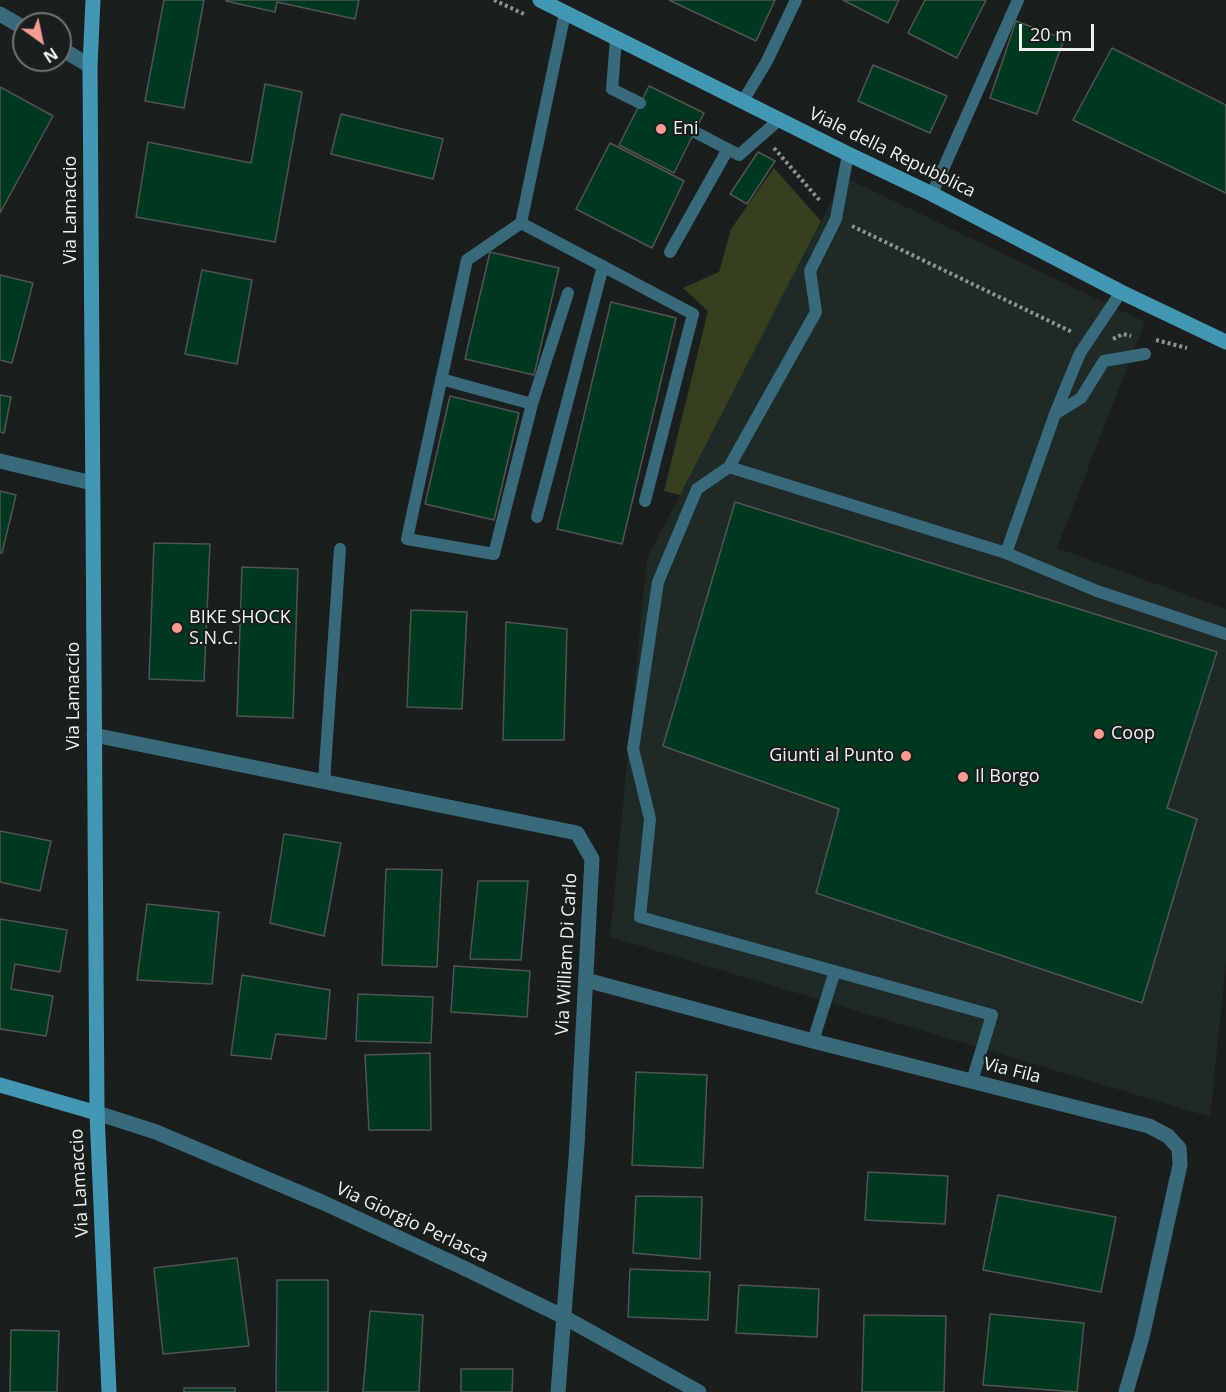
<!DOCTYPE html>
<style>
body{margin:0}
#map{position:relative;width:1226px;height:1392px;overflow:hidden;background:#1a1e1e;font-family:"Open Sans",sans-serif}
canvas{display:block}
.north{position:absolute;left:12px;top:12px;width:60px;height:60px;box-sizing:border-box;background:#1a1e1e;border:2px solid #6f7272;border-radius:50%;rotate:147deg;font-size:16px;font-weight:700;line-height:24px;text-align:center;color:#eff1f1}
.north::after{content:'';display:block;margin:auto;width:21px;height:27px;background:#f59c93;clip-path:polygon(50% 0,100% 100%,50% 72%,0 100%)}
.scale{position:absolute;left:1019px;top:24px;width:75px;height:27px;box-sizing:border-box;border:3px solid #eff1f1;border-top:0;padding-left:8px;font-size:18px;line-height:21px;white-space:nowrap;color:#eff1f1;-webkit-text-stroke:4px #1a1e1e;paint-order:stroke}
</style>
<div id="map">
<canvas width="1226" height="1392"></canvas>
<div class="north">N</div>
<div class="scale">20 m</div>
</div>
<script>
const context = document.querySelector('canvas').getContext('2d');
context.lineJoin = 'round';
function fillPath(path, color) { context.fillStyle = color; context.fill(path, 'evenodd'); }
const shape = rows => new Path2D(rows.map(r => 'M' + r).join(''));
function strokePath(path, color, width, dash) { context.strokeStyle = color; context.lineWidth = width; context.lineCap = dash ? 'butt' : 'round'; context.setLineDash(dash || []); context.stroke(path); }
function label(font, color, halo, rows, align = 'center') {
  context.font = font + ' "Open Sans",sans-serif'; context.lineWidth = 4.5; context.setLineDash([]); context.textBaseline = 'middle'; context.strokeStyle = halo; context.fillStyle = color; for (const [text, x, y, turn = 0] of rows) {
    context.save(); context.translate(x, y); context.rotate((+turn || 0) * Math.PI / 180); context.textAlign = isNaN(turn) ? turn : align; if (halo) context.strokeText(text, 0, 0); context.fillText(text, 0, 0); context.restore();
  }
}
const built = shape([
 [844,177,1145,322,1057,548,1226,609,1226,964,1210,1117,610,937,647,558]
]);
const green = shape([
 [774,168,821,221,680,495,664,491,708,311,683,288,719,272,731,229]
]);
const building = shape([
 [164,0,204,0,184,108,145,101,164,0],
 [226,0,359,0,355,19,277,2,275,12,226,1,226,0],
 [669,0,775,0,756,41,669,0],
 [843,0,899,0,888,23,843,0],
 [925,0,986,0,957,58,908,33,925,0],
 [1016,21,1064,39,1037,114,990,98,1016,21],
 [1112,48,1226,105,1226,193,1073,120,1112,48],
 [873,65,947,96,930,133,858,101,873,65],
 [265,84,302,92,275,242,136,217,148,142,251,163,265,84],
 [649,86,704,113,674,173,619,145,649,86],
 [0,87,53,116,0,213,0,87],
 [341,114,443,139,433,179,331,154,341,114],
 [610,143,684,181,652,248,576,209,610,143],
 [758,152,775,161,747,204,730,194,758,152],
 [490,252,559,268,534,375,465,359,490,252],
 [202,270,252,280,237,364,185,354,202,270],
 [0,275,33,283,12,363,0,360,0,275],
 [611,302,676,318,622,544,557,529,611,302],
 [0,395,11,397,4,433,0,432,0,395],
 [450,396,519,413,494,520,425,504,450,396],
 [0,491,16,495,2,553,0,553,0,491],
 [735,502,1217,652,1167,808,1197,819,1142,1003,816,893,839,809,663,746,735,502],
 [154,543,210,544,204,681,149,679,154,543],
 [242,567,298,569,293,718,237,716,242,567],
 [411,610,467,612,462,709,407,707,411,610],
 [506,622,567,629,564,740,503,740,506,622],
 [0,831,51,841,40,891,0,882,0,831],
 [284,834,341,843,324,936,270,923,284,834],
 [386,869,442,870,437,967,382,965,386,869],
 [478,881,528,881,521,960,470,959,478,881],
 [147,904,219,912,212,984,137,980,147,904],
 [0,919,67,930,60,972,15,964,11,989,53,996,46,1036,0,1029,0,919],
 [454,966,530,971,527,1017,451,1012,454,966],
 [242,975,330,990,326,1039,276,1034,271,1059,231,1055,242,975],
 [358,994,433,997,431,1043,356,1041,358,994],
 [430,1053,431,1130,369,1130,365,1055,430,1053],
 [636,1072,707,1075,703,1168,632,1165,636,1072],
 [868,1172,948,1176,945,1224,865,1220,868,1172],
 [998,1195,1116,1217,1101,1292,983,1270,998,1195],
 [636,1196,702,1197,700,1259,633,1253,636,1196],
 [237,1258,249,1346,163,1354,154,1268,237,1258],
 [630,1269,710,1272,708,1320,628,1317,630,1269],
 [277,1280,328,1280,328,1392,276,1392,277,1280],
 [739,1285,819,1289,817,1337,736,1333,739,1285],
 [370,1311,423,1315,419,1392,363,1392,370,1311],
 [990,1314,1084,1323,1077,1392,983,1385,990,1314],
 [864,1315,946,1316,944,1392,862,1392,864,1315],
 [11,1330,59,1331,57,1392,10,1392,11,1330],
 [461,1369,513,1369,512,1392,461,1392,461,1369],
 [184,1388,235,1388,235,1392,184,1392,184,1388]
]);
const path = shape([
 [494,0,526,15],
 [774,148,821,202],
 [852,226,1072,332],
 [1113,339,1123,334,1131,336],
 [1156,340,1187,348]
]);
const lane = shape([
 [565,13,521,223,467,260,407,539,494,554,532,404,568,293],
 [616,39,612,89,640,103],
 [743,101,767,61,796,0],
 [695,132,739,155,780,119],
 [848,154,836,219,810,271,816,312,729,467,1006,553,1055,414,1080,353,1121,292],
 [932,194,1018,0],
 [521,223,693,314,645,501],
 [670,252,728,149],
 [441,379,532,404],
 [1055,414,1081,398,1104,361,1145,354],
 [729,467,697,489,658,582,633,749,650,819,640,917,992,1015,972,1081],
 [537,517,603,266],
 [1006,553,1097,591,1226,634],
 [324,782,340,549],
 [813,1041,835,971]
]);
const street = shape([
 [0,14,24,28],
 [60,48,90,66],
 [0,461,92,483],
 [94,735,577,833,592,859,577,1145,558,1392],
 [586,980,813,1041,1149,1126,1168,1136,1179,1148,1180,1165,1142,1337,1126,1392],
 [97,1113,156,1132,324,1203,466,1269,562,1316,699,1392]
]);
const secondary = shape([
 [93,0,90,66,97,1113,109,1392],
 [540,0,848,154,932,194,1121,292,1226,342],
 [0,1085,97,1113]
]);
const markers = [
 [661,129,6,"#f59c93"],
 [177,628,6,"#f59c93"],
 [1099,734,6,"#f59c93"],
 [906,756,6,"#f59c93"],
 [963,777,6,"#f59c93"]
];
const poiNames = [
 ["Eni",673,129],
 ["BIKE SHOCK",189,618],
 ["S.N.C.",189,639],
 ["Coop",1111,734],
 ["Giunti al Punto",894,756,"right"],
 ["Il Borgo",975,777]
];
const streetNames = [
 ["Viale della Repubblica",892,153,26],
 ["Via Lamaccio",71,210,-90],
 ["Via Lamaccio",74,696,-90],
 ["Via William Di Carlo",567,954,-87],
 ["Via Fila",1012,1071,14],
 ["Via Lamaccio",80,1183,-93],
 ["Via Giorgio Perlasca",412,1223,25]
];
fillPath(built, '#1e2928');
fillPath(green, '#34401d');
fillPath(building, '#00391f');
strokePath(building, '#515452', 1.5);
strokePath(path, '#8e9191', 4, [3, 3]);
strokePath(lane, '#396a7c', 12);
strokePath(street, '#396a7c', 15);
strokePath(secondary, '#4397b3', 15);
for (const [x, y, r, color] of markers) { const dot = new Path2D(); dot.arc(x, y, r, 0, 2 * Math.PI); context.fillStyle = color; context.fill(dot); strokePath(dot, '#1a1e1e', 2); }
label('18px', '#eff1f1', '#1a1e1e', poiNames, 'left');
label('18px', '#eff1f1', '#1a1e1e', streetNames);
</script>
